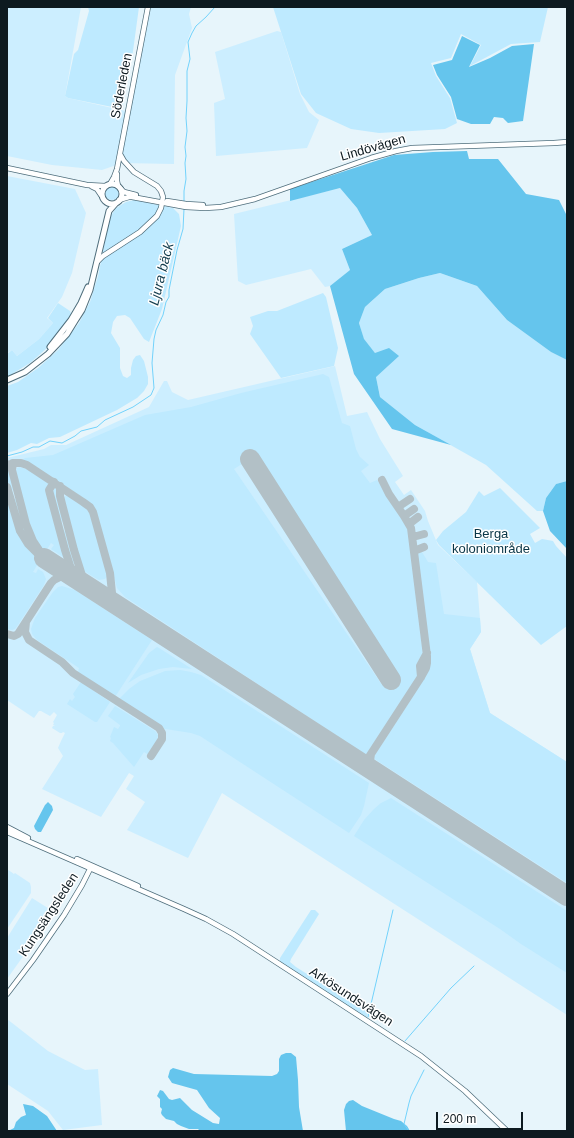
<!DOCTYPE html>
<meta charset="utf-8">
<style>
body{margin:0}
#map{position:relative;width:574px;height:1138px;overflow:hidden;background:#e7f5fb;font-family:Arial,sans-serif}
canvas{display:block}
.frame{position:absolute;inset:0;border:8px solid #0d1a20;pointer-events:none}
.scale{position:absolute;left:436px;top:1112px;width:87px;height:18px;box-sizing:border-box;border:2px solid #0d1a20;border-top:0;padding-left:5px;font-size:12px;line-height:14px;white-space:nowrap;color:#0d1a20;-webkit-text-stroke:3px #fff;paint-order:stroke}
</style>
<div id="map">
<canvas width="574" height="1138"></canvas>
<div class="frame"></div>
<div class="scale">200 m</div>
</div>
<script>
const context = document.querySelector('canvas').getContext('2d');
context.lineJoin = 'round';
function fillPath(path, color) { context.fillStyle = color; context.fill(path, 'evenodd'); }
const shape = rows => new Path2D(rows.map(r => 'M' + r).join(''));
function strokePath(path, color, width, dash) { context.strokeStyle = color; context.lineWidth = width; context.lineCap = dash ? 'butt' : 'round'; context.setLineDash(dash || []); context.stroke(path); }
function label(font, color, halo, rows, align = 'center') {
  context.font = font + ' Arial,sans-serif'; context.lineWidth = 3; context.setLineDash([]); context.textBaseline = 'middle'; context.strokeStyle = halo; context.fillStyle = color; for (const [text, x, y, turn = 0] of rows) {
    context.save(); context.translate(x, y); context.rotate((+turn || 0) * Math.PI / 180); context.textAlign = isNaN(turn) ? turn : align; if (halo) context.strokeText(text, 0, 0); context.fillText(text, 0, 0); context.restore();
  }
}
const built = shape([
 [7,7,81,7,65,96,68,98,130,112,151,7,191,7,189,14,192,28,175,75,174,164,122,163,102,170,52,165,7,156],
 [277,31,281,32,300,94,309,112,319,120,307,148,216,156,214,103,225,99,215,52],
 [7,176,75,189,86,213,72,273,62,297,47,318,53,323,39,339,17,356,12,350,7,353],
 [340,188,357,208,372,235,342,249,350,270,330,286,325,287,311,269,246,285,238,281,234,214],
 [335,366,347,416,367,412,380,439,403,476,395,482,404,495,411,490,425,511,428,521,438,545,477,582,481,632,470,649,490,713,567,762,567,1015,222,793,188,858,127,830,145,802,126,789,134,776,129,773,101,817,42,789,63,756,58,748,61,741,65,733,63,732,62,733,60,733,52,728,53,726,55,726,53,725,54,723,53,722,57,715,54,712,50,716,41,711,39,711,34,718,7,700,7,458,44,449,51,445,66,445,149,407,164,381,167,381,172,392,188,400],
 [7,869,14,874,15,873,30,883,31,887,31,893,7,929],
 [32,898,51,910,33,938,29,948,7,979,7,938],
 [7,1019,48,1051,85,1070,98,1069,102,1125,63,1130,48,1111,7,1084]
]);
const green = shape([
 [88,7,139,7,133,51,122,109,68,98,65,96,74,54,78,50,89,11],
 [273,7,548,7,540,42,511,44,470,66,481,45,461,34,451,58,431,63,436,76,450,98,457,123,445,129,379,133,351,129,316,113,301,94],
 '105 193a7 7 0 1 1 14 0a7 7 0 1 1-14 0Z',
 [134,200,173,208,179,214,181,226,162,309,149,342,144,339,130,318,125,315,117,316,113,322,111,333,120,348,120,368,123,376,127,378,131,375,131,368,133,360,136,356,140,355,144,361,148,377,148,384,144,391,137,398,117,410,60,437,49,438,37,444,31,443,17,450,7,453,7,386,18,382,38,368,58,350,79,323,90,302,98,276,110,217,116,208,126,202],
 [440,273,477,286,507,320,551,352,567,360,567,481,556,484,546,498,543,511,537,511,486,465,415,425,380,397,376,377,375,353,364,340,359,323,365,307,385,289,419,278],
 [323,293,326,297,338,348,334,366,281,378,250,334,253,326,250,317,268,311,277,311],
 [58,303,70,311,71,314,71,317,57,337,46,349,30,363,7,377,7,354,12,350,17,356,39,339,53,323,48,318],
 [323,374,329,377,342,423,350,426,356,449,360,457,369,465,361,471,370,483,377,480,404,519,409,531,412,556,423,655,418,663,418,678,399,709,368,756,125,597,117,588,98,519,90,504,29,464,21,461,25,458,53,455,145,415,191,407,241,393],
 [256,455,397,675,382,685,234,469],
 [20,467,29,470,51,485,48,491,49,497,66,559,51,549,54,545,51,543,44,554,37,543,31,530,15,474,17,468],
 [7,469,9,469,10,471,15,486,13,490,10,489,7,478],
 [54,488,57,489,64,518,62,522,59,520,57,514,52,494],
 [500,488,540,528,530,534,535,543,542,539,553,541,556,546,567,558,567,626,541,645,439,545,436,540,443,531,466,512,479,491,484,496],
 [7,489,17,529,24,541,32,551,40,560,33,572,36,573,38,569,43,572,46,579,44,585,18,625,15,629,12,630,7,629],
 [67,495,87,508,91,513,108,575,105,579,99,580,97,579,84,571,82,568,63,500,63,498],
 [14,499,18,499,27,532,31,542,38,553,30,543,22,531,14,503],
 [65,530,67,531,68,533,77,563,76,564,72,562,68,552,63,534],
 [422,552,428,562,436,563,444,614,480,618,481,632,470,649,490,713,567,762,567,883,373,758,410,701,426,675,430,667,418,561,417,554],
 [62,586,75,590,152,640,115,697,78,672,79,668,37,640,32,634,31,629,35,618,53,592,58,587],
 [157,647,159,648,192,669,173,667,159,669,141,675,128,683,149,653],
 [180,670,191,672,201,675,369,783,364,806,361,815,349,833,200,736,191,733,159,728,160,726,119,699,129,689,140,681,165,671],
 [81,682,110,702,97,722,95,722,67,704,70,699,72,701,75,697,73,694],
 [115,706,155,731,158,735,157,743,149,755,144,752,134,767,113,743,110,741,111,738,110,737,114,727,118,729,120,726,120,725,108,716],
 [391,798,567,911,567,973,521,944,500,929,354,836,364,820,374,809,381,803],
 [311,910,315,910,319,914,291,959,290,962,296,967,367,1012,368,1014,366,1018,281,963,280,961,280,958]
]);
const forest = shape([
 [462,36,480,45,469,67,490,58,512,46,534,44,523,121,508,123,503,118,494,117,490,124,471,124,457,119,451,97,437,75,433,65,452,60],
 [467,151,469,159,498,159,526,194,559,200,567,216,567,360,551,352,507,320,477,286,440,273,419,278,385,289,365,307,359,323,364,339,375,353,389,348,399,356,376,377,380,397,415,425,451,445,392,429,354,374,330,286,350,270,342,249,372,235,357,208,340,188,290,201,290,189,394,155,433,152],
 [567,481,567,549,550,531,543,511,546,498,556,484],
 [48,802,52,806,53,810,41,832,38,832,35,829,34,826,45,805],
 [286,1053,291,1053,296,1057,298,1080,299,1107,303,1131,200,1131,198,1129,189,1129,181,1126,177,1124,174,1121,166,1119,162,1115,161,1113,162,1109,160,1107,160,1099,157,1096,160,1090,163,1091,169,1099,172,1100,180,1098,192,1110,213,1123,219,1124,220,1118,209,1108,197,1090,172,1083,168,1077,170,1070,173,1068,194,1074,272,1076,277,1074,279,1071,279,1059,281,1055],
 [353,1100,362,1106,394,1119,401,1121,407,1126,410,1131,346,1131,344,1110,346,1104,349,1101],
 [23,1104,33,1106,47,1116,57,1131,8,1131,14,1128,16,1122,21,1117,26,1115]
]);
const stream = shape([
 [184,202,184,191,186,179,185,163,186,156,185,147,187,131,186,118,187,101,187,71,190,59,188,42,192,33,196,26,206,17,215,7],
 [7,456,22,452,33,447,39,447,50,441,62,443,75,436,81,431,97,427,105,420,133,407,151,395,154,388,152,363,154,339,156,330,163,315,166,302,169,297,169,290,177,250,183,229,184,209],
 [368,1017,393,910],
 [405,1041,451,988,474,966],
 [409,1131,404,1124,409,1103,411,1096,424,1070]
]);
const taxiway = shape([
 [13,463,12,470,26,524,33,541,39,550,45,557],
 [7,465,15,463,21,463,27,465,83,502,90,507,93,512,110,573,113,603],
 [54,482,49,490,50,494,65,550,74,578],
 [60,486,60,496,62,504,74,550,85,585],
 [7,487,20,531,28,544,37,553],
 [398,507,410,499],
 [404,516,414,509],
 [409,524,418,517],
 [413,537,424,534],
 [414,551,424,547],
 [26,622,25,632,29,640,62,662,73,673,159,728,162,733,162,739,151,756],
 [7,634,14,636,18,634,51,583,54,580,60,577,66,576,78,581],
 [421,677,420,666,427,653],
 [342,751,354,758,359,760,365,759,369,757,421,677,426,668,427,663,427,656,411,528,404,516,389,494,382,480],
 [371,754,370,761,373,768,378,773,389,781]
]);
const runway = shape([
 [250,459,391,680],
 [44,558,567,896]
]);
const secondary = shape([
 [7,168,87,185,105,186],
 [117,174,117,181,118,186],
 [110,184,114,177,117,169,148,7],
 [91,186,97,189,101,195],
 [121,189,124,192,136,195],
 [119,200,129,197,132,197,186,207,205,208,221,207,255,199,371,158,396,151,412,148,554,143,567,142],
 [167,201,186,204,203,205],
 [97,262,103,256,140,232,157,216,161,208,163,197,161,191,157,186,134,172,124,161,120,154],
 [7,827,28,838],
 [7,832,184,909,206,919,233,934,421,1056,465,1091,507,1131],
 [77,859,138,886],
 [7,994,33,960,64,915,82,885,91,867]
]);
const primary = shape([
 '102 194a10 10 0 1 1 20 0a10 10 0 1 1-20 0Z',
 [50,347,71,320,81,303,88,287],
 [7,380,25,372,48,354,67,334,75,321,82,310,90,290,109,211,116,203]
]);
const streetNames = [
 ["Söderleden",122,86,-79],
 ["Lindövägen",373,148,-16],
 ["Kungsängsleden",49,915,-57],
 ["Arkösundsvägen",351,997,33]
];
const parkNames = [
 ["Berga",491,534],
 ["koloniområde",491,549]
];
const waterNames = [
 ["Ljura bäck",162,274,-76]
];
fillPath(built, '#cef');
fillPath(green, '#beeaff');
fillPath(forest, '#65c5ed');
strokePath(stream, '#72d2fb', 1);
strokePath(taxiway, '#b2c0c6', 8);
strokePath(runway, '#b2c0c6', 20);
strokePath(secondary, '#4f6e7c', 6);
strokePath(primary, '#4f6e7c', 7);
strokePath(secondary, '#fff', 4.5);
strokePath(primary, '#fff', 5);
label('13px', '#0d1a20', '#fff', streetNames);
label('13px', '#093647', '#fff', parkNames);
label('italic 14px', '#123d4e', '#fff', waterNames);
</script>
